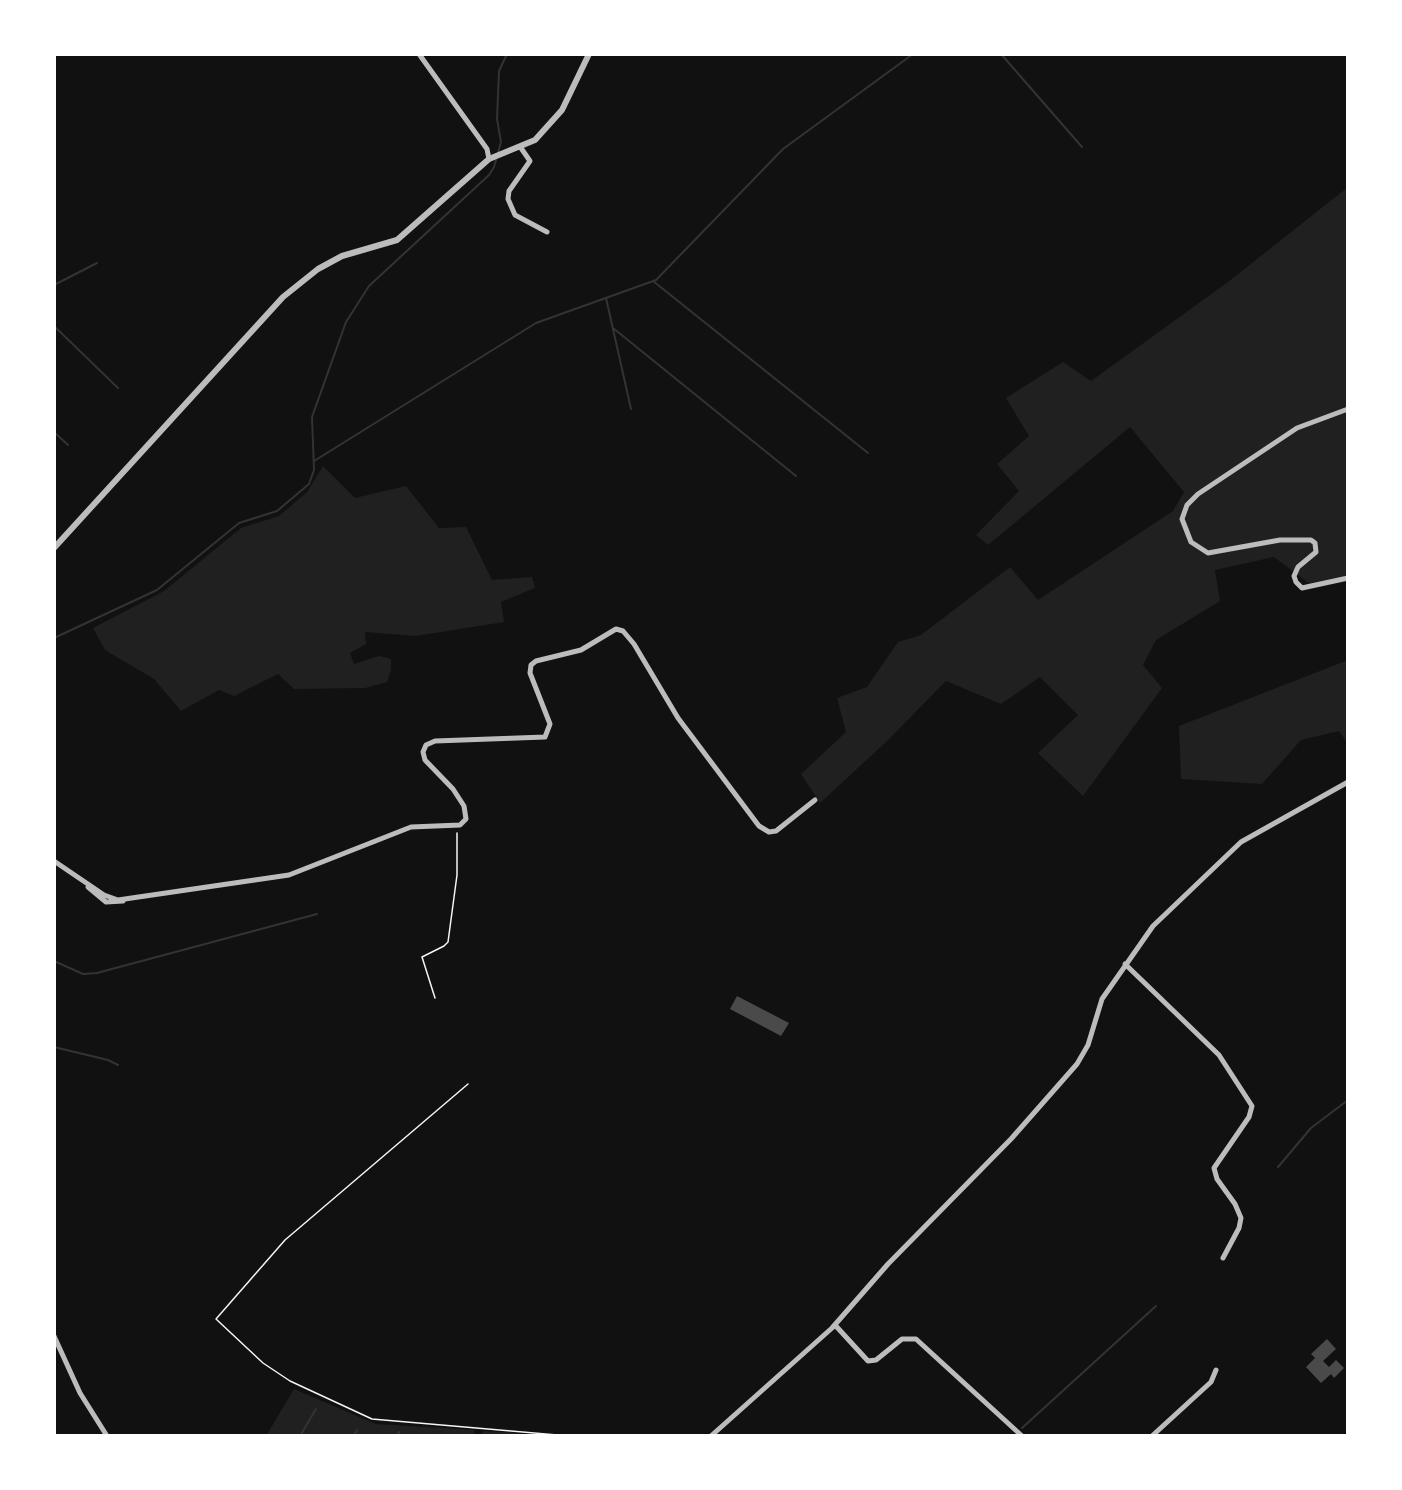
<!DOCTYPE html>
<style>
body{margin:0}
#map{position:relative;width:1402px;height:1490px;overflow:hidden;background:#111;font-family:Helvetica,sans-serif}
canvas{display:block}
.frame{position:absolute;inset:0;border:56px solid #fff;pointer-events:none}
</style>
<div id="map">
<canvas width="1402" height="1490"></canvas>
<div class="frame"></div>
</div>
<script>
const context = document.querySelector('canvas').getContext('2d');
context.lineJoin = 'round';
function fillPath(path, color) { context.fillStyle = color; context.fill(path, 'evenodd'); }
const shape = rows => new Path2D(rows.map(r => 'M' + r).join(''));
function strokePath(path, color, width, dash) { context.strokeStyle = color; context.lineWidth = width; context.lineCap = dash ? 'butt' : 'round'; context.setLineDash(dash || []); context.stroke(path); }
const green = shape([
 [1348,187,1348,576,1310,584,1274,557,1215,570,1220,601,1156,640,1143,665,1162,688,1083,796,1038,753,1078,715,1040,677,1001,704,946,681,885,743,820,803,801,774,846,732,837,698,867,687,898,642,921,635,1010,567,1038,600,1173,511,1184,492,1130,427,988,545,976,535,1019,491,997,464,1029,436,1006,398,1063,362,1091,381,1228,282],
 [323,466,355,498,406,486,439,528,466,527,492,580,532,577,535,588,501,602,504,622,416,636,365,632,366,644,350,653,354,664,379,656,391,659,391,670,387,682,365,688,294,689,278,674,234,696,219,690,181,711,154,679,105,650,93,628,164,591,241,528,279,516,307,492],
 [1348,660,1348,744,1339,731,1301,740,1262,784,1181,779,1179,726],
 [294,1389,376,1424,474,1430,474,1434,481,1434,484,1431,517,1433,515,1436,266,1436]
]);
const stream = shape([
 [1001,54,1082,147],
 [653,281,868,453],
 [54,285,97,263],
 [606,298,631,409],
 [54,326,118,388],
 [613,328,796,476],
 [54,432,68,445],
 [314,461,536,323,656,280,783,149,913,54],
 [54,638,157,590,239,523,277,511,309,484,314,470,312,417,346,322,369,286,489,175,494,167,501,142,497,119,499,71,507,54],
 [54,961,83,974,97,973,317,914],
 [54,1047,108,1060,118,1065],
 [1278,1167,1311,1128,1348,1100],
 [1022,1428,1156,1306],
 [300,1436,316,1409],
 [354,1436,357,1430],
 [397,1436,399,1432]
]);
const building = shape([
 [737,996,789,1023,781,1036,730,1009],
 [1327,1339,1336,1349,1323,1361,1329,1367,1336,1360,1344,1368,1334,1378,1331,1374,1321,1383,1306,1367,1315,1358,1311,1354]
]);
const path = shape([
 [435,998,422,957,444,946,448,942,457,875,457,833],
 [468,1084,285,1240,216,1319,263,1363,290,1381,372,1419,569,1436]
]);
const minor = shape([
 [419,54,487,149,489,159],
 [521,148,530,161,509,191,508,199,515,215,547,232],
 [1348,409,1297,428,1198,494,1187,505,1182,519,1191,542,1208,553,1280,540,1311,540,1315,543,1316,552,1298,567,1294,576,1296,582,1302,588,1348,578],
 [54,861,104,895,118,900,289,875,411,827,460,825,466,819,464,806,453,789,425,760,423,752,426,745,435,741,545,737,550,724,530,673,531,665,536,661,581,650,616,629,623,631,634,644,678,718,759,826,769,832,776,831,815,800],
 [88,887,106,902,123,901],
 [1125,964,1219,1055,1252,1106,1249,1117,1214,1168,1217,1179,1235,1204,1241,1218,1239,1228,1223,1258],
 [835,1325,868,1361,876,1360,902,1339,916,1339,1022,1436],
 [54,1336,80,1393,107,1436],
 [711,1436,832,1328,888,1264,1011,1139,1077,1064,1088,1045,1102,999,1153,926,1241,842,1348,782],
 [1152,1436,1211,1382,1216,1370]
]);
const tertiary = shape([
 [54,548,283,297,318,269,342,256,397,240,489,159,535,140,562,110,589,54]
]);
fillPath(green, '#202020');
strokePath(stream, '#333', 2);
fillPath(building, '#4a4a4a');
strokePath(path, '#f5f5f5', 1.5);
strokePath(minor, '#bcbcbc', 5);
strokePath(tertiary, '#bcbcbc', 6);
</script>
